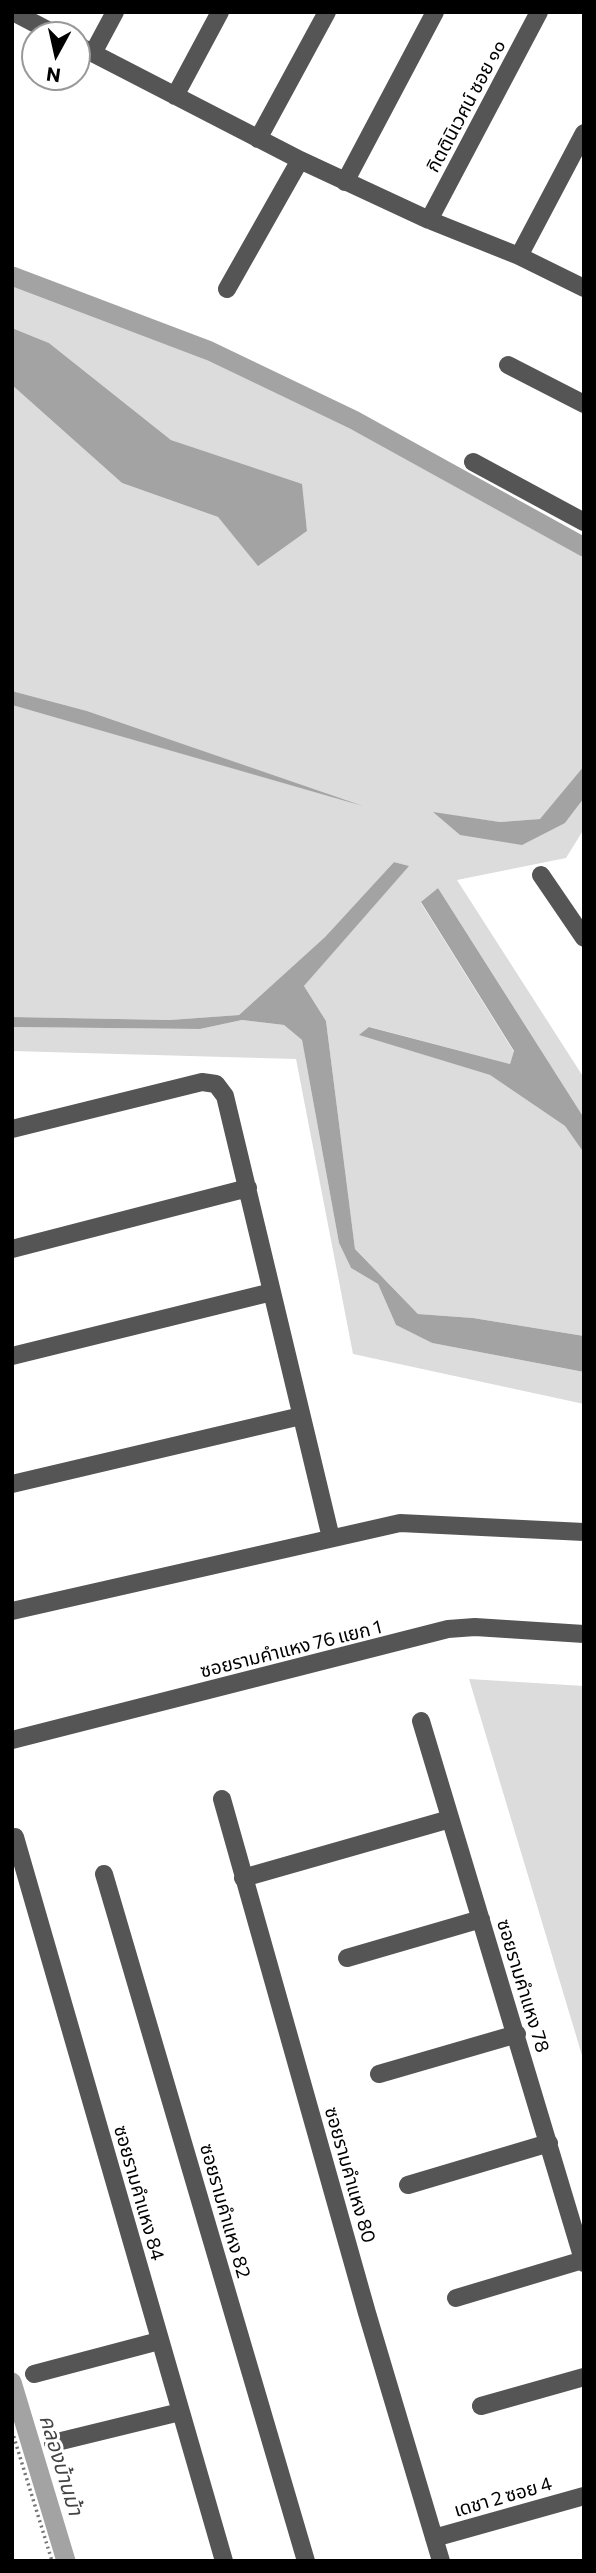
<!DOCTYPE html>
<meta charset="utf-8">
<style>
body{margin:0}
#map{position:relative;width:596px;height:2573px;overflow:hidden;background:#fff;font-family:Commissioner,sans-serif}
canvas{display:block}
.frame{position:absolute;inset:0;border:14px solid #000;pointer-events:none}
.north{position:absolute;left:21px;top:21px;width:70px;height:70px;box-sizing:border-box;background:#fff;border:2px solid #999;border-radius:50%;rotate:188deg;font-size:19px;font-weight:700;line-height:28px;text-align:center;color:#000}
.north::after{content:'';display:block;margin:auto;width:24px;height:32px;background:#000;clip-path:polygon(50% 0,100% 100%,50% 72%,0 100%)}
</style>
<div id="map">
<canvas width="596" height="2573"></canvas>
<div class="frame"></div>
<div class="north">N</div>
</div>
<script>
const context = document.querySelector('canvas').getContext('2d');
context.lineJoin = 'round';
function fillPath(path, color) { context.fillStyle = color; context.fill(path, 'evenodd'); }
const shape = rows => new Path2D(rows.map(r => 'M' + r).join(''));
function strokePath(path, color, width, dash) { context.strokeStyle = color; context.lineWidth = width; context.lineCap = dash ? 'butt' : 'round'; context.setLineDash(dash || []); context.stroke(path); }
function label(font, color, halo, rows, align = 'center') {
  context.font = font + ' Commissioner,"Noto Sans Thai",sans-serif'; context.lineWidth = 6; context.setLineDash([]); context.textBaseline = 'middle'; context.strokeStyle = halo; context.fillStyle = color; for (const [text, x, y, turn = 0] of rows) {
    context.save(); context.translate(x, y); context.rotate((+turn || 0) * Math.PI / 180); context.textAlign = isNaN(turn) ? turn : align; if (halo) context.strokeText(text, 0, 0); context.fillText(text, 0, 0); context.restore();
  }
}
const green = shape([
 [12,282,237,371,352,424,584,556,584,766,541,819,500,822,435,813,460,835,565,823,584,798,584,829,566,858,457,880,584,1078,584,1118,438,888,421,903,514,1052,510,1064,370,1027,360,1035,490,1075,565,1126,584,1153,584,1336,473,1318,418,1314,355,1249,326,1021,304,986,408,866,394,862,325,937,239,1015,171,1020,12,1017,12,705,344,800,87,711,12,691,12,385,122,483,218,517,258,565,307,531,301,485,171,440,49,343,12,328],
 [242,1020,284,1025,302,1040,339,1243,351,1268,378,1284,396,1325,432,1343,584,1372,584,1404,353,1354,296,1059,12,1051,12,1027,200,1029],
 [469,1679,584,1686,584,2062]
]);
const water = shape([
 [12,328,49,343,171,440,302,484,307,531,258,566,218,517,122,483,12,385],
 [12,691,87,711,363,806,12,705],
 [584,766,584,798,565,823,522,845,460,835,433,812,500,822,540,819],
 [394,862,409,866,304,986,326,1021,355,1249,418,1314,473,1318,584,1336,584,1372,432,1343,396,1325,378,1284,351,1268,339,1243,302,1040,284,1025,242,1020,200,1029,12,1027,12,1017,170,1020,239,1015,325,937],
 [438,888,584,1118,584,1153,565,1126,490,1075,359,1035,369,1027,510,1064,514,1051,421,902]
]);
const canal = shape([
 [12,276,210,351,354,420,584,547],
 [12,2382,66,2561]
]);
const path = shape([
 [12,2431,52,2561]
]);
const minor = shape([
 [13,12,57,35],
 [77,45,300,160,429,220,519,256,584,288],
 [93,53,115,12],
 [175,96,220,12],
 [258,139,327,12],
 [345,182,435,12],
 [429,220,539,12],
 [519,256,584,133],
 [227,289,300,160],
 [508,365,584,404],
 [473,462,584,522],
 [541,875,584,938],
 [12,1129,202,1082,216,1084,225,1096,331,1538],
 [12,1249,248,1188],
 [12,1356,272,1292],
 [12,1484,301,1416],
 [12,1611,400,1523,584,1532],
 [421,1721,584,2263],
 [12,1740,448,1629,475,1627,584,1634],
 [222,1799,367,2313,441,2561],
 [15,1837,224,2561],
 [104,1874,306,2561],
 [243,1878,450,1819],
 [347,1958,481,1919],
 [379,2074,517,2034],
 [408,2185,549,2143],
 [456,2298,583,2260],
 [34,2374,159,2341],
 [481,2406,584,2377],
 [53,2443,180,2412],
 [434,2538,584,2496]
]);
const streetNames = [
 ["กิตตินิเวศน์ ซอย ๑๐",466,106,-62],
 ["ซอยรามคำแหง 76 แยก 1",291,1649,-14],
 ["ซอยรามคำแหง 78",523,1986,73],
 ["ซอยรามคำแหง 80",350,2175,74],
 ["ซอยรามคำแหง 84",139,2193,74],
 ["ซอยรามคำแหง 82",225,2211,74],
 ["เดชา 2 ซอย 4",503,2497,-16]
];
const waterNames = [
 ["คลองบ้านม้า",61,2465,73]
];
fillPath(green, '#dcdcdc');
fillPath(water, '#a3a3a3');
strokePath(canal, '#a3a3a3', 19);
strokePath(path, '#777', 3.5, [2, 3.5]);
strokePath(minor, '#555', 18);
label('19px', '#000', '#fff', streetNames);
label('italic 21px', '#444', '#fff', waterNames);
</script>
